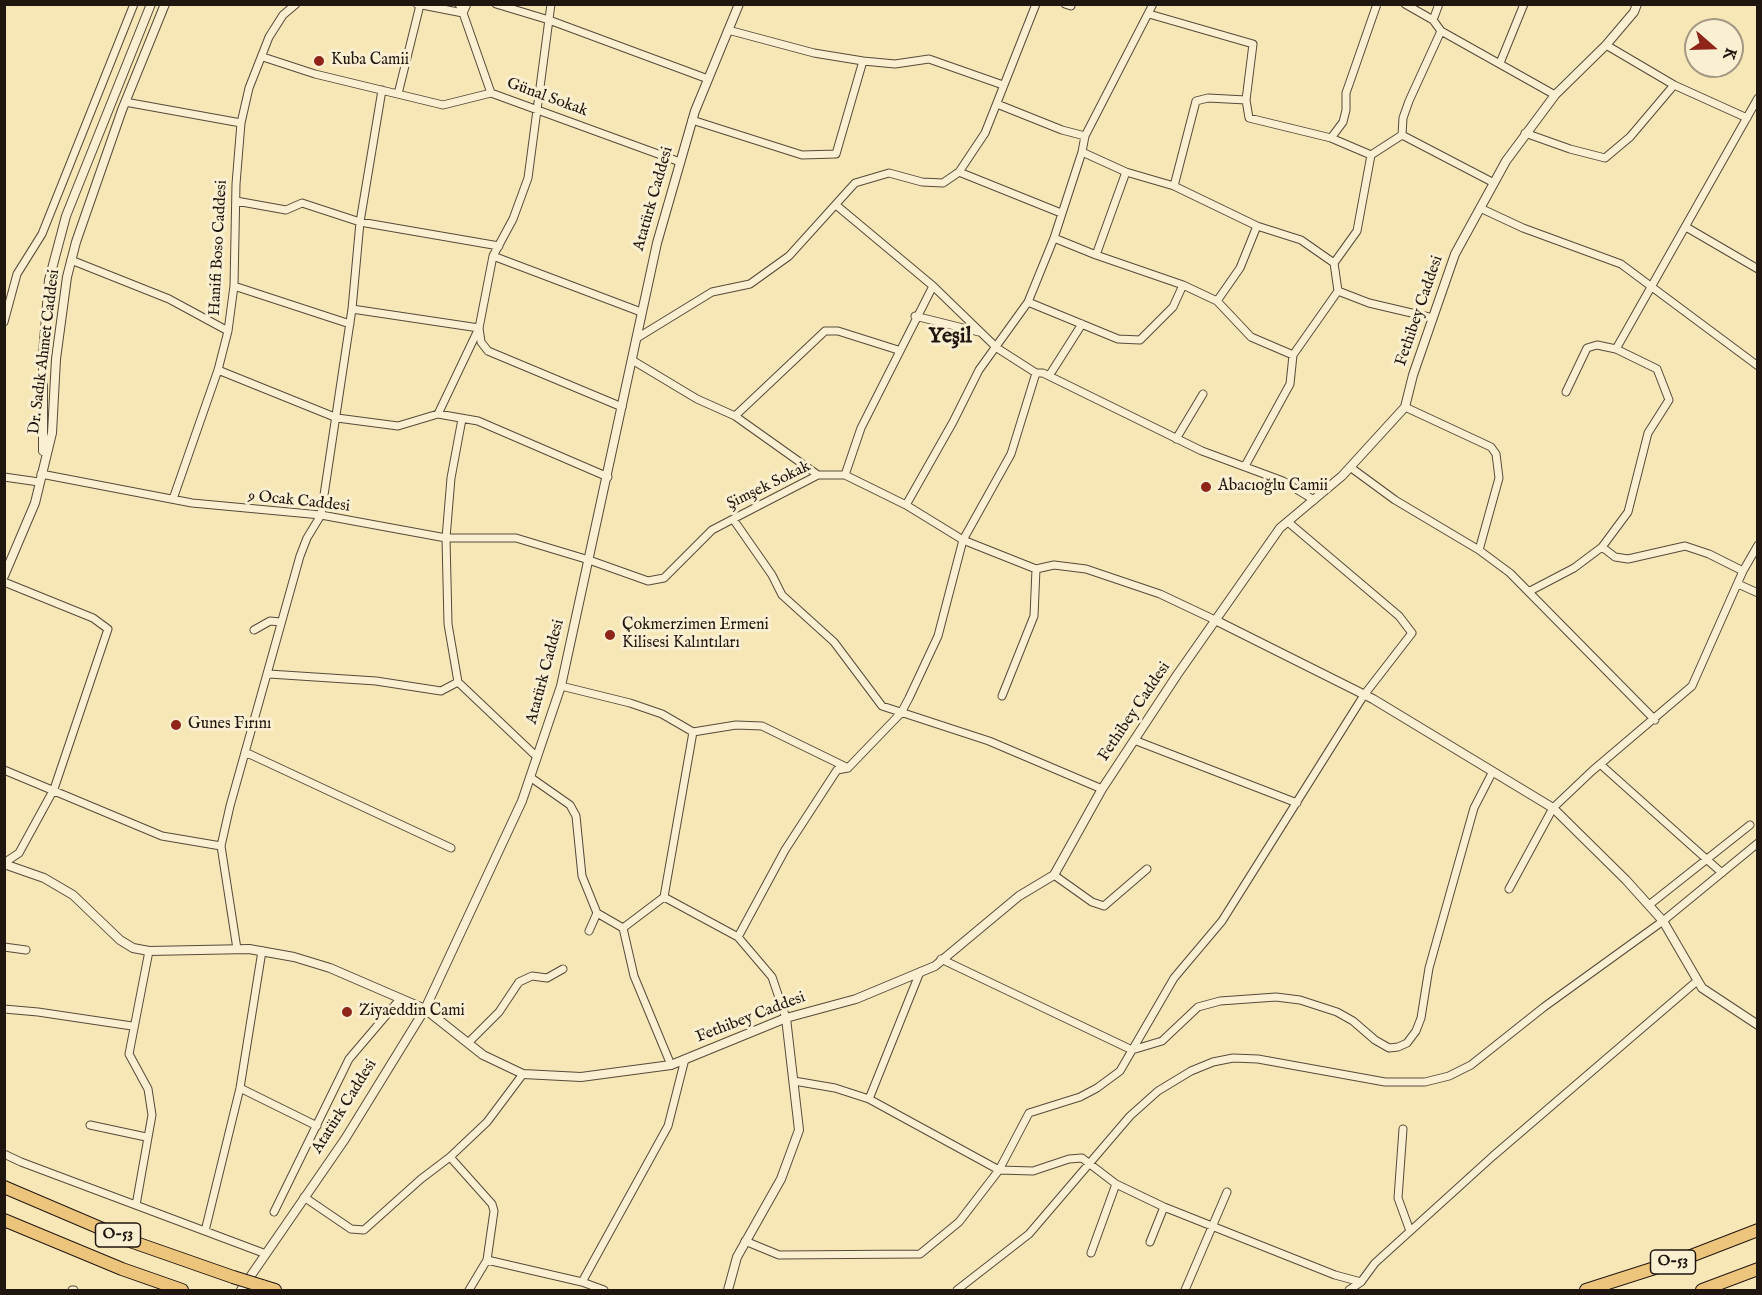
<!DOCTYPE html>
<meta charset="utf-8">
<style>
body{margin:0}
#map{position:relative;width:1762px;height:1295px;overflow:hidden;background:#f7e7b6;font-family:"IM FELL English",serif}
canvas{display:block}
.frame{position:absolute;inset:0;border:6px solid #201610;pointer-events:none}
.north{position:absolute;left:1684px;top:18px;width:60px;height:60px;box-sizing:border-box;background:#faefd0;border:2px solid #a39883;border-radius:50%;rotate:110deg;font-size:16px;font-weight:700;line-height:24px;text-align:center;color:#201610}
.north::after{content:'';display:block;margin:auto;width:21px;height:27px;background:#8f2418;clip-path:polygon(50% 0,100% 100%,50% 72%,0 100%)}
</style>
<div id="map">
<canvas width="1762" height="1295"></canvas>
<div class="frame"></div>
<div class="north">K</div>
</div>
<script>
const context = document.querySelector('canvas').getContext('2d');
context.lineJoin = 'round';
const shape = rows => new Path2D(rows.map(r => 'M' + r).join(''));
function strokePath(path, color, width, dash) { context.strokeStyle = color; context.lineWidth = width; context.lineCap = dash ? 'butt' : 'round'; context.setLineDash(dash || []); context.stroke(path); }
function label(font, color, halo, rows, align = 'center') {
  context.font = font + ' "IM FELL English",serif'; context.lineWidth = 6; context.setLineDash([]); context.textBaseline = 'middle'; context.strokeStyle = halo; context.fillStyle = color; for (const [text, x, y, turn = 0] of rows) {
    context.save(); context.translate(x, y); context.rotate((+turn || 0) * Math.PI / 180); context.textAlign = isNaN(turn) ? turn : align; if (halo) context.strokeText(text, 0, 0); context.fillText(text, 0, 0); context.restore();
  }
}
const minor = shape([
 [417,4,463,13,491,93],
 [459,4,463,13,467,4],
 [496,4,549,20,708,79],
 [1065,4,1071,6],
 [1405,4,1433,20,1441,31,1555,95],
 [1149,14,1253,44,1246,100,1249,118,1331,138,1371,155,1402,135,1403,118,1409,101,1441,31],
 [1433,20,1439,4],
 [728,30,814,53,863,61,895,64,929,59,1003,85],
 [1606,45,1674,85,1747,118],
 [263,57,315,74,443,105,491,93,680,162],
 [1500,63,1524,4],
 [398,94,420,5],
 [125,102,241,123],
 [997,104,1062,130,1085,136],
 [692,120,802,155,836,154,863,61],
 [1525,133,1570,149,1605,158,1630,137,1674,85],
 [1402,135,1494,183],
 [1331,138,1343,122,1346,110,1346,93,1377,4],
 [1082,152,1085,136,1153,4],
 [959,172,1061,213],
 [1174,186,1196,101,1208,98,1246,100],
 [236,201,286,210,302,203,360,222,499,246],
 [836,205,933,286,997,348,1036,373,1043,373,1202,451,1283,481,1314,500],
 [1480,208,1523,228,1621,264,1758,366],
 [1686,227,1758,269],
 [1054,238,1096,255,1183,285,1217,301,1251,337,1293,355],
 [1096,255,1126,172],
 [493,256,641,312],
 [71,260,169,299,228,331],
 [1334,263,1357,231,1371,155],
 [234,286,350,324],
 [1217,301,1240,268,1257,226],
 [1028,302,1118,339,1140,340,1173,307,1183,285],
 [352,309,479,328,481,342,488,351,622,407],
 [915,316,979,332],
 [4,322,17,274,42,234,134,4],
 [637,338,712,292,750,284,789,256,855,183,889,173,922,182,943,183,959,172,985,133,1036,4],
 [1616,349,1758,98],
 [632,360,697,399,735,416,818,475],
 [218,370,337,418,398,426,438,414,478,421,608,477],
 [1049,376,1082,324],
 [1405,407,1491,447,1496,454,1499,478,1479,550],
 [438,414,479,328,493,256,513,219,528,178,551,4],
 [735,416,825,331,838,331,898,350],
 [1176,439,1203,394],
 [1245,466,1290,384,1293,355,1338,291,1369,303,1433,318],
 [1350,467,1395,500,1479,550,1510,573,1655,720],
 [41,474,192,503,321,515,446,538,516,538,589,560,648,581,664,578,712,530,733,519,818,475,845,475,906,505,963,540,1036,569],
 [845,475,861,428,933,286],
 [4,477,39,482],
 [173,499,218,370,228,331,234,286,236,184,241,123,249,88,269,37,283,15,296,4],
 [906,505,953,422,979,370,1028,302,1054,238,1082,152,1126,172,1174,186,1257,226,1301,240,1334,263,1338,291],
 [733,519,772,575,782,595,834,642,882,706,989,741,1102,789],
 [1602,547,1615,557,1628,559,1685,546,1709,554,1743,571],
 [4,582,93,618,108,629,54,789,19,853,4,863],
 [1738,584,1758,593],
 [1530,591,1574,568,1602,547,1628,512,1648,433,1669,400,1657,369,1616,349,1597,345,1587,348,1566,392],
 [254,630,270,621,281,622],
 [269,674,376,681,441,691,458,682,448,624,446,538,451,478,462,419],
 [458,682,537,757],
 [561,686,630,703,662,714,693,732,736,725,762,726,848,768],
 [1002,696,1034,616,1036,569,1054,565,1086,569,1160,594,1215,620],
 [1134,740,1297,803],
 [245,752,451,848],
 [1600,764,1722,873],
 [4,770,162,836,221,846],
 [530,777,570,805,576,816,582,876,597,913,623,928,634,976,671,1065],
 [1054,875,1092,902,1104,906,1147,869],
 [1509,889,1553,808,1592,771,1692,686,1743,571,1758,545],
 [664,897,738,937,772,977,786,1018],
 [664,897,693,732],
 [1649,905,1750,825],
 [623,928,664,897],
 [589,931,597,913],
 [738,937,785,850,837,770,848,768,901,713,909,698,938,636,963,540,1011,454,1036,373],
 [4,947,26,950],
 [237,949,221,846,230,806,300,556,307,538,321,515,352,309,360,222,382,90],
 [941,959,1132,1050,1162,1041,1198,1007,1220,1001,1276,997,1300,1000,1337,1012,1353,1021,1375,1040,1389,1048,1398,1047,1407,1043,1416,1031,1421,1018,1429,968,1474,808,1492,773],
 [4,1009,38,1012,132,1026],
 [468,1043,499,1012,519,982,532,976,547,978,563,969],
 [794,1081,835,1088,869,1099,999,1170,1033,1171,1069,1159,1082,1158,1116,1184,1164,1207,1335,1275,1361,1282],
 [240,1088,317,1126],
 [869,1099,920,972],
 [90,1125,146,1137],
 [1403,1129,1398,1198,1410,1231],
 [4,1154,21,1162,266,1254],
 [450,1157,492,1204,494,1211,487,1260,469,1290],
 [304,1197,351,1229,364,1230,421,1179,450,1157,487,1122,523,1074],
 [136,1205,152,1115,148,1089,129,1054,149,951],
 [274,1212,349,1059,400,999],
 [205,1231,240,1088,262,951],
 [745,1241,779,1255,920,1254,959,1222,999,1170,1029,1113,1080,1097,1097,1088,1120,1071,1174,978,1222,921,1364,695,1412,633,1399,616,1288,522],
 [1150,1242,1164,1207],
 [1091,1253,1116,1184],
 [487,1260,582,1282,668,1126,685,1059],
 [582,1282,604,1290],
 [72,1290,74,1290],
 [957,1290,1029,1234,1130,1116,1158,1091,1191,1071,1213,1062,1233,1058,1258,1059,1385,1082,1425,1082,1449,1076,1471,1065,1544,1007,1663,921,1758,843],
 [1185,1290,1227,1192],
 [1349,1290,1361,1282,1375,1263,1493,1156,1697,981]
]);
const tertiary = shape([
 [43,451,43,354,49,280,66,216,151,4],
 [4,576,35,503,52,433,56,359,67,277,76,242,122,110,165,4],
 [1215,620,1373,699,1553,808,1626,880,1663,921,1702,988,1758,1025],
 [4,864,44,878,73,895,120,940,133,948,149,951,249,949,294,957,330,968,425,1009,483,1055,523,1074,581,1077,671,1065,786,1018,856,999,935,966,1019,896,1054,875,1102,789,1177,675,1280,528,1342,476,1405,407,1413,375,1455,254,1506,161,1555,95,1606,45,1634,12,1637,4],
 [241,1290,345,1139,425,1009,522,801,561,686,657,243,695,111,739,4],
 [728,1290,737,1257,781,1179,799,1130,786,1018]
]);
const motorway = shape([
 [4,1187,133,1242,233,1277],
 [4,1220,122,1269,182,1290],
 [262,1286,275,1290],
 [1586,1290,1683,1259,1758,1230],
 [1702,1290,1758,1269]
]);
const motorwayBridge = shape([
 [233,1277,262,1286]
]);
const markers = [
 [319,61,6,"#8f2418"],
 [1206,487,6,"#8f2418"],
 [610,635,6,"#8f2418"],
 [176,725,6,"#8f2418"],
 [347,1012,6,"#8f2418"]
];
const shields = [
 [118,1235,45],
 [1673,1262,45]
];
const shieldNames = [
 ["O-53",118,1235],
 ["O-53",1673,1262]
];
const poiNames = [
 ["Kuba Camii",331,61],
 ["Abacıoğlu Camii",1218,487],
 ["Çokmerzimen Ermeni",622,626],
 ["Kilisesi Kalıntıları",622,644],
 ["Gunes Fırını",188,725],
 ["Ziyaeddin Cami",359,1012]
];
const streetNames = [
 ["Günal Sokak",547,98,20],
 ["Atatürk Caddesi",654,199,-74],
 ["Hanifi Boso Caddesi",219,248,-87],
 ["Fethibey Caddesi",1420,311,-71],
 ["Dr. Sadık Ahmet Caddesi",45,352,-83],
 ["Şimşek Sokak",769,486,-26],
 ["9 Ocak Caddesi",299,502,6],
 ["Atatürk Caddesi",546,672,-75],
 ["Fethibey Caddesi",1135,712,-56],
 ["Fethibey Caddesi",751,1018,-21],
 ["Atatürk Caddesi",345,1107,-58]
];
const districtNames = [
 ["Yeşil",950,337]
];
strokePath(minor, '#564a3a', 9);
strokePath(tertiary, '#564a3a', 10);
strokePath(motorway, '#201610', 14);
strokePath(minor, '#faefd0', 7);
strokePath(tertiary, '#faefd0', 8);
strokePath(motorway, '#ecc47b', 12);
strokePath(motorwayBridge, '#201610', 14, []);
strokePath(motorwayBridge, '#ecc47b', 12);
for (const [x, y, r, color] of markers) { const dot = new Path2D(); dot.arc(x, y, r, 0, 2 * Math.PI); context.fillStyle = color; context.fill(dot); strokePath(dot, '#faefd0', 2); }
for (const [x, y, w] of shields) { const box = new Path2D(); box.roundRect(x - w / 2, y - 12, w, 24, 4.5); context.fillStyle = '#faefd0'; context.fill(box); strokePath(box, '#201610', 1.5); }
label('bold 15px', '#201610', null, shieldNames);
label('16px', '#201610', '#faefd0', poiNames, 'left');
label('16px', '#201610', '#faefd0', streetNames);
label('bold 22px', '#201610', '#faefd0', districtNames);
</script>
